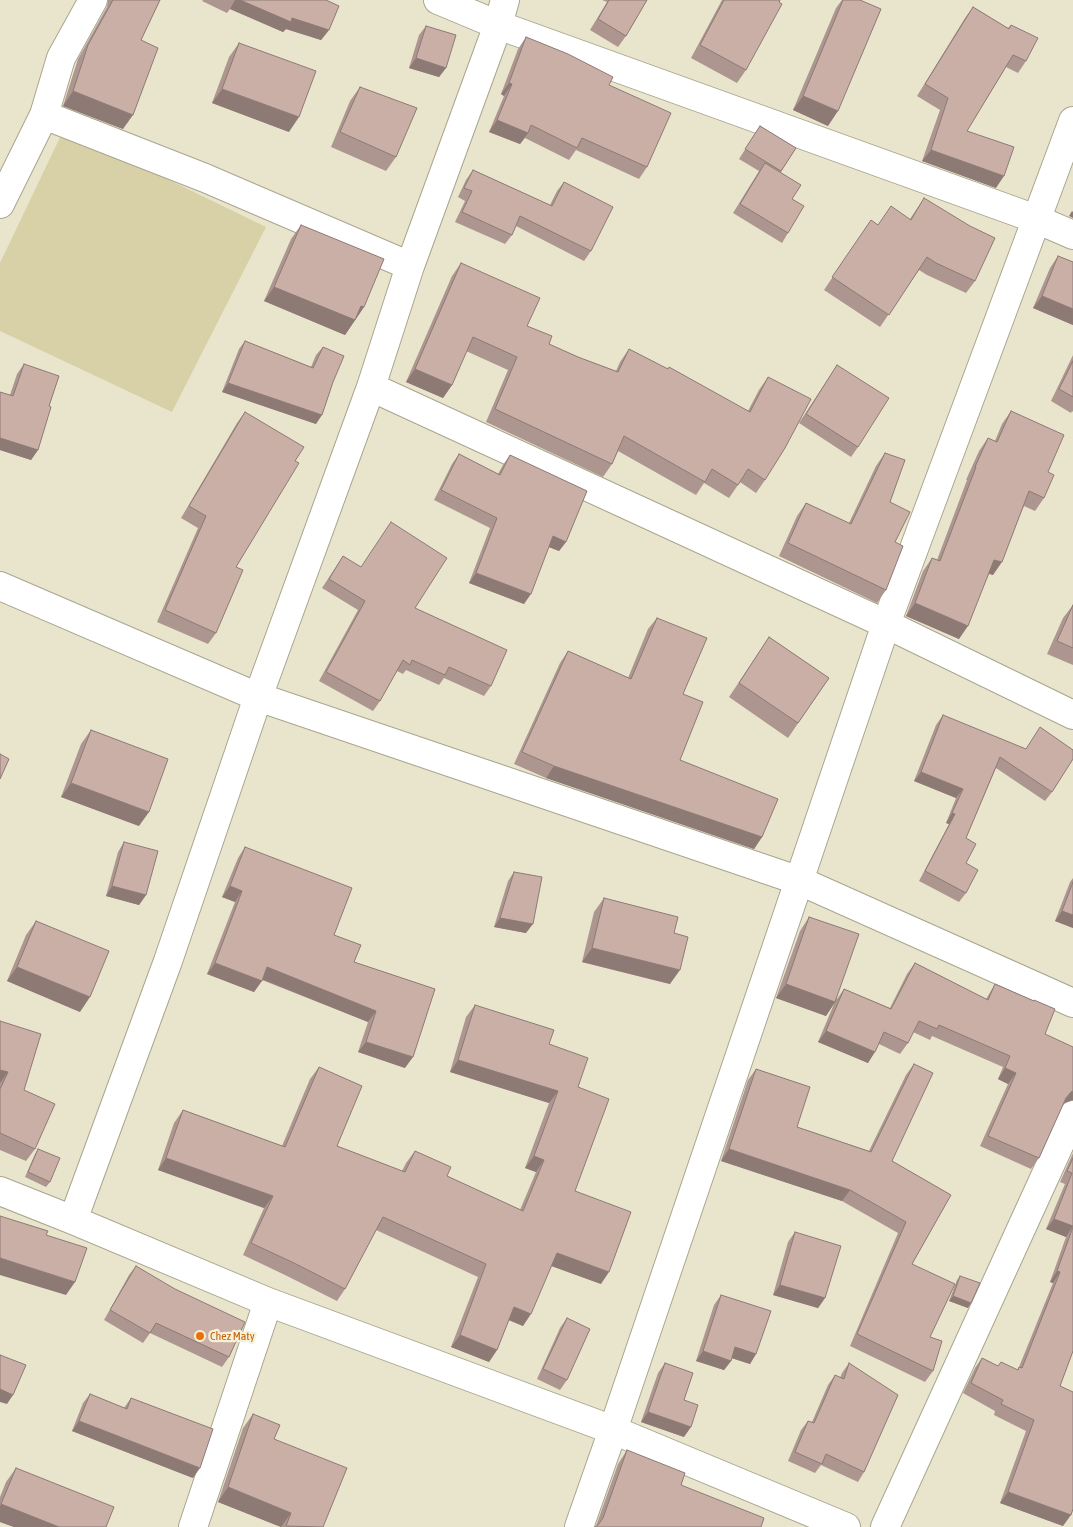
<!DOCTYPE html>
<style>
body{margin:0}
canvas{display:block;background:#e9e5cc}
</style>
<canvas width="1073" height="1527"></canvas>
<script>
const context = document.querySelector('canvas').getContext('2d');
context.lineJoin = 'round';
function fillPath(path, color) { context.fillStyle = color; context.fill(path, 'evenodd'); }
const shape = rows => new Path2D(rows.map(r => 'M' + r).join(''));
function strokePath(path, color, width, dash) { context.strokeStyle = color; context.lineWidth = width; context.lineCap = dash ? 'butt' : 'round'; context.setLineDash(dash || []); context.stroke(path); }
function label(font, color, halo, rows, align = 'center') {
  context.font = font + ' "Asap Condensed",sans-serif'; context.lineWidth = 4.5; context.setLineDash([]); context.textBaseline = 'middle'; context.strokeStyle = halo; context.fillStyle = color; for (const [text, x, y, turn = 0] of rows) {
    context.save(); context.translate(x, y); context.rotate((+turn || 0) * Math.PI / 180); context.textAlign = isNaN(turn) ? turn : align; if (halo) context.strokeText(text, 0, 0); context.fillText(text, 0, 0); context.restore();
  }
}
const green = shape([
 [64,129,266,227,172,412,0,331,0,263]
]);
const minor = shape([
 [93,0,61,58,44,115,205,178,410,266],
 [438,0,498,25,1036,219,1073,235],
 [0,204,44,115],
 [371,387,886,624,1073,715],
 [0,586,258,697,800,881,1073,1003],
 [0,1191,73,1220,268,1302,613,1430,846,1527],
 [73,1220,168,961,258,697,371,387,410,266,498,25,505,0],
 [193,1527,268,1302],
 [579,1527,613,1430,886,624,1073,121],
 [885,1527,1073,1115]
]);
const wall = shape([
 [108,0,160,0,141,40,123,129,63,106,78,59,107,7],
 [203,0,326,0,329,30,321,40,286,29,283,32,230,9,227,13,202,1],
 [602,0,647,0,626,36,618,47,590,30,607,2],
 [722,0,780,0,746,70,737,83,691,58],
 [842,0,860,0,828,126,793,110,836,8],
 [973,7,1008,28,1011,25,1026,61,1018,73,1006,67,967,131,996,188,922,161,940,110,917,96,965,18],
 [426,26,446,68,439,77,409,68,419,35],
 [526,37,609,85,647,167,639,179,576,150,569,160,525,138,520,144,489,132,504,96,501,94,518,49],
 [239,43,289,132,212,103,229,57],
 [360,87,396,157,386,171,331,147,350,101],
 [760,126,796,148,781,172,792,199,788,233,782,243,733,213,759,171,739,159],
 [473,170,550,205,557,191,564,182,591,251,584,261,516,226,512,235,505,244,455,222,465,201,458,197,466,180],
 [924,198,975,281,966,293,927,275,919,270,880,327,824,290,871,220,878,225,910,219],
 [301,225,364,307,345,335,264,301,291,239],
 [1058,256,1073,262,1073,325,1033,308,1050,268],
 [461,263,527,326,549,344,578,357,616,371,620,362,629,349,748,411,759,390,768,377,765,480,756,493,740,482,729,498,704,483,696,495,618,451,612,464,603,477,486,422,508,370,466,351,452,385,443,398,406,382,452,276],
 [245,341,311,367,316,355,323,347,316,424,222,392,239,349],
 [1073,355,1073,412,1072,411,1071,413,1051,401],
 [24,364,49,406,38,450,31,460,0,450,0,392,10,395,17,374],
 [837,365,858,447,851,457,799,423],
 [1011,411,1048,472,1044,498,1035,511,1024,506,993,575,989,574,959,639,906,616,923,571,932,558,937,560,967,480,966,480,979,451,988,438,995,441,1002,424],
 [245,412,295,461,236,567,216,633,208,644,157,622,198,528,181,518,237,423],
 [885,453,895,542,886,590,877,603,779,556,797,516,806,503,849,523,876,466],
 [459,454,498,474,503,465,510,455,566,542,559,551,549,547,524,604,469,583,490,528,434,500,452,464],
 [343,556,415,608,491,686,484,696,444,678,439,685,406,670,403,674,397,671,380,701,373,711,319,681,358,610,322,588],
 [1073,605,1073,665,1047,654,1063,618],
 [657,618,683,694,680,760,762,837,754,849,546,778,514,764,560,663,568,651,628,678,648,629],
 [769,637,829,678,788,738,729,697],
 [943,715,1052,792,1045,801,996,768,966,838,966,893,959,902,919,881,949,824,946,823,956,798,914,781,936,725],
 [91,730,139,826,61,797,81,744],
 [124,842,146,895,139,905,106,896,118,852],
 [245,847,334,935,354,962,405,1068,358,1052,368,1022,262,980,254,992,207,974,235,902,222,897,238,858],
 [514,872,526,933,494,927,508,881],
 [1073,878,1073,928,1055,921,1070,882],
 [604,898,674,933,670,984,582,962,594,912],
 [809,917,837,999,844,989,890,1008,907,974,915,963,986,999,995,984,1045,1034,1072,1099,1064,1102,1039,1158,1031,1169,980,1146,1008,1084,998,1079,1003,1067,932,1036,930,1040,913,1032,908,1043,900,1054,879,1044,868,1063,818,1042,834,1004,826,1016,776,998,800,931],
 [36,921,80,1012,7,981,26,935],
 [475,1005,549,1044,578,1087,575,1191,601,1284,551,1266,523,1326,509,1320,497,1350,489,1362,451,1347,478,1277,376,1230,345,1289,337,1301,285,1275,243,1255,264,1208,158,1170,174,1123,183,1110,282,1146,310,1079,319,1067,337,1146,402,1171,406,1163,415,1151,447,1176,520,1210,536,1172,525,1168,549,1103,450,1072,466,1017],
 [0,1021,35,1149,26,1161,0,1150],
 [914,1064,892,1161,951,1195,912,1264,930,1337,933,1371,925,1382,850,1346,898,1233,842,1201,721,1161,748,1080,756,1069,797,1127,869,1151,906,1075],
 [38,1149,50,1182,46,1187,25,1177,35,1154],
 [1073,1153,1073,1351,1060,1386,1063,1526,1000,1503,1026,1431,994,1415,995,1411,963,1393,975,1368,982,1358,998,1366,1001,1362,1017,1370,1019,1367,1053,1283,1050,1282,1066,1237,1046,1229,1065,1184,1060,1182],
 [795,1232,825,1298,818,1308,773,1295,788,1242],
 [136,1266,229,1357,222,1367,150,1333,143,1343,104,1320,129,1275],
 [960,1276,968,1308,949,1301,957,1280],
 [721,1295,756,1354,750,1364,732,1358,731,1361,724,1370,696,1361,714,1305],
 [567,1318,567,1380,560,1390,537,1379,560,1328],
 [665,1363,684,1400,684,1437,641,1422,658,1373],
 [849,1363,864,1472,858,1482,821,1465,815,1473,788,1461,801,1430,808,1421,812,1422,828,1385,835,1375,840,1378,842,1373],
 [90,1394,124,1408,131,1398,193,1478,72,1431,83,1403],
 [253,1414,274,1439,323,1527,281,1527,218,1502,243,1428],
 [627,1450,681,1485,596,1526,618,1464],
 [16,1468,106,1527,14,1527,0,1522,0,1497,6,1482]
]);
const shadedWall = shape([
 [235,0,240,0,329,30,321,40,286,29,283,32,230,9],
 [416,58,446,68,439,77,409,68],
 [509,83,512,84,504,96,501,94],
 [222,89,299,117,289,132,212,103],
 [73,91,133,115,123,129,63,106],
 [803,96,838,111,828,126,793,110],
 [497,120,528,133,520,144,489,132],
 [931,150,1004,176,996,188,922,161],
 [1072,211,1073,212,1073,218,1069,216],
 [274,287,361,306,364,307,345,335,264,301],
 [1042,296,1073,309,1073,325,1033,308],
 [415,369,452,385,443,398,406,382],
 [228,383,322,415,316,424,222,392],
 [0,438,38,450,31,460,0,450],
 [553,536,566,542,559,551,546,546],
 [994,560,1002,562,993,575,985,572],
 [476,573,531,594,524,604,469,583],
 [915,603,968,626,959,639,906,616],
 [554,766,762,837,754,849,546,778],
 [921,772,963,789,956,798,914,781],
 [71,783,149,812,139,826,61,797],
 [952,813,955,814,949,824,946,823],
 [112,886,146,895,139,905,106,896],
 [230,886,242,891,235,902,222,897],
 [1062,911,1073,915,1073,928,1055,921],
 [500,918,533,924,526,933,494,927],
 [592,948,680,970,670,984,582,962],
 [215,963,262,981,254,992,207,974],
 [17,967,90,997,80,1012,7,981],
 [267,967,376,1011,368,1022,259,978],
 [786,984,835,1002,826,1016,776,998],
 [826,1031,875,1052,868,1063,818,1042],
 [366,1042,413,1057,405,1068,358,1052],
 [458,1060,558,1091,549,1103,450,1072],
 [1005,1068,1016,1073,1008,1084,998,1079],
 [0,1070,8,1072,0,1083],
 [1073,1091,1073,1100,1064,1103,1059,1109,1071,1092],
 [729,1149,850,1190,842,1201,721,1161],
 [534,1156,544,1160,536,1172,525,1168],
 [166,1158,273,1196,264,1208,158,1170],
 [1054,1219,1073,1226,1066,1237,1046,1229],
 [557,1253,609,1272,601,1284,549,1265],
 [0,1258,75,1282,66,1295,0,1275],
 [1057,1271,1060,1272,1053,1283,1050,1282],
 [780,1285,825,1298,818,1308,773,1295],
 [953,1296,971,1303,968,1308,949,1301],
 [514,1307,531,1314,523,1326,506,1319],
 [460,1335,497,1350,489,1362,451,1347],
 [735,1347,756,1354,750,1364,728,1357],
 [703,1351,731,1361,724,1370,696,1361],
 [0,1389,13,1395,7,1404,0,1402],
 [648,1412,691,1427,684,1437,641,1422],
 [79,1421,200,1468,193,1478,72,1431],
 [228,1487,291,1513,281,1527,218,1502],
 [1008,1492,1071,1515,1063,1526,1000,1503],
 [1,1504,59,1527,14,1527,0,1522,0,1506]
]);
const building = shape([
 [113,0,160,0,141,40,158,48,133,115,73,91,88,45,113,0],
 [240,0,326,0,339,6,329,30,292,18,291,22,240,0],
 [609,0,647,0,626,36,598,19,609,0],
 [724,0,780,0,779,2,782,4,746,70,700,45,724,0],
 [843,0,860,0,881,9,838,111,803,96,843,0],
 [973,7,1009,29,1011,25,1038,38,1026,61,1013,55,967,131,1014,147,1004,176,931,150,948,98,925,84,973,7],
 [426,26,456,35,446,68,416,58,426,26],
 [526,37,568,54,613,77,609,85,671,113,647,167,582,138,577,148,531,125,528,133,497,120,512,84,509,83,526,37],
 [239,43,316,71,299,117,222,89,239,43],
 [360,87,417,108,396,157,340,132,360,87],
 [760,126,796,148,781,171,745,149,760,126],
 [765,163,801,185,792,199,804,206,788,233,740,204,765,163],
 [473,170,552,206,564,182,613,207,591,251,520,216,512,235,462,212,472,191,464,188,473,170],
 [924,198,970,226,995,238,975,281,936,263,927,257,889,315,832,277,871,220,878,225,891,206,911,220,924,198],
 [301,225,384,259,364,307,361,306,355,320,274,287,301,225],
 [1058,256,1073,262,1073,309,1042,296,1058,256],
 [461,263,540,298,527,326,552,336,549,344,578,357,618,372,629,349,668,369,669,367,750,412,768,377,811,399,785,448,765,480,748,469,738,485,712,469,705,482,624,436,612,464,495,409,517,357,473,337,452,385,415,369,461,263],
 [245,341,313,368,323,347,344,356,333,382,322,415,228,383,245,341],
 [1073,361,1073,397,1059,389,1073,361],
 [24,364,59,376,49,406,51,407,38,450,0,438,0,392,13,396,24,364],
 [837,365,889,398,858,447,806,414,837,365],
 [1011,411,1064,435,1048,472,1054,475,1044,498,1029,491,1002,562,994,560,968,626,915,603,932,558,940,561,976,467,975,467,988,438,997,442,1011,411],
 [245,412,304,447,295,461,299,463,236,567,243,570,216,633,165,610,206,516,189,506,245,412],
 [885,453,905,460,890,502,910,512,895,542,903,546,886,590,788,543,806,503,851,524,885,453],
 [459,454,500,475,510,455,587,491,566,542,553,536,531,594,476,573,497,518,441,490,459,454],
 [391,522,447,558,415,608,507,650,491,686,449,667,445,675,412,660,410,665,403,660,380,701,326,672,365,601,329,579,343,556,361,567,391,522],
 [1073,605,1073,648,1057,641,1073,605],
 [657,618,707,638,683,694,703,702,680,760,778,799,762,837,554,766,522,752,568,651,631,679,657,618],
 [769,637,829,678,798,723,739,683,769,637],
 [943,715,1026,749,1040,727,1073,750,1073,759,1052,792,1000,757,966,838,976,844,966,863,978,870,966,893,925,871,955,814,952,813,963,789,921,772,943,715],
 [91,730,168,759,149,812,71,783,91,730],
 [0,754,9,759,0,779,0,754],
 [124,842,158,851,146,895,112,886,124,842],
 [245,847,352,888,334,935,361,945,354,962,435,989,413,1057,366,1042,376,1011,267,967,262,981,215,963,242,891,230,886,245,847],
 [514,872,542,877,533,924,500,918,514,872],
 [1073,882,1073,915,1062,911,1073,882],
 [604,898,678,917,674,933,688,937,680,970,592,948,604,898],
 [809,917,859,934,835,1002,786,984,809,917],
 [36,921,109,951,90,997,17,967,36,921],
 [915,963,988,1000,995,984,1034,1001,1034,1000,1055,1009,1045,1034,1073,1047,1073,1091,1071,1092,1066,1098,1039,1158,988,1136,1016,1073,1005,1068,1010,1056,939,1025,937,1029,919,1021,908,1043,884,1032,875,1052,826,1031,844,989,891,1009,915,963],
 [475,1005,554,1030,549,1044,588,1058,578,1087,609,1099,575,1191,631,1212,609,1272,557,1253,531,1314,514,1307,497,1350,460,1335,486,1264,383,1217,345,1289,294,1263,251,1243,273,1196,166,1158,183,1110,285,1147,319,1067,362,1086,337,1146,405,1172,415,1151,451,1167,447,1176,523,1211,544,1160,534,1156,558,1091,458,1060,475,1005],
 [0,1021,41,1034,24,1090,55,1104,35,1149,0,1133,0,1089,8,1072,0,1070,0,1021],
 [914,1064,933,1073,892,1161,951,1195,912,1264,955,1284,930,1337,942,1341,933,1371,857,1334,906,1222,850,1190,729,1149,756,1069,810,1087,797,1127,871,1152,914,1064],
 [38,1149,60,1158,50,1182,28,1172,38,1149],
 [1073,1158,1073,1226,1054,1219,1072,1173,1067,1171,1073,1158],
 [0,1216,48,1231,46,1235,87,1248,75,1282,0,1258,0,1216],
 [1073,1227,1073,1351,1060,1386,1073,1392,1073,1509,1071,1515,1008,1492,1034,1420,1001,1404,1003,1400,971,1383,982,1358,998,1366,1001,1362,1018,1370,1019,1367,1022,1368,1060,1272,1057,1271,1073,1227],
 [795,1232,841,1246,825,1298,780,1285,795,1232],
 [136,1266,175,1289,245,1322,229,1357,156,1323,150,1333,110,1310,136,1266],
 [960,1276,980,1283,971,1303,953,1296,960,1276],
 [721,1295,771,1311,756,1354,735,1347,731,1361,703,1351,721,1295],
 [567,1318,590,1329,567,1380,543,1369,567,1318],
 [0,1355,26,1365,13,1395,0,1389,0,1355],
 [665,1363,693,1373,684,1400,698,1405,691,1427,648,1412,665,1363],
 [849,1363,898,1395,864,1472,826,1454,822,1464,795,1452,808,1421,814,1423,835,1375,844,1379,849,1363],
 [90,1394,127,1409,131,1398,213,1429,200,1468,79,1421,90,1394],
 [253,1414,280,1425,274,1439,347,1468,323,1527,286,1526,291,1513,228,1487,253,1414],
 [627,1450,685,1473,681,1485,764,1518,761,1527,595,1527,598,1525,603,1518,627,1450],
 [16,1468,114,1507,106,1527,59,1527,1,1504,16,1468]
]);
const markers = [
 [200,1336,5,"#e8710a"]
];
const foodNames = [
 ["Chez Maty",210,1336]
];
fillPath(green, '#d8d0a6');
strokePath(minor, '#aaa58e', 30);
strokePath(minor, '#fff', 28);
fillPath(wall, '#ae9690');
fillPath(shadedWall, '#8d7a75');
fillPath(building, '#caafa7');
strokePath(building, '#8d7a75', 1);
for (const [x, y, r, color] of markers) { const dot = new Path2D(); dot.arc(x, y, r, 0, 2 * Math.PI); context.fillStyle = color; context.fill(dot); strokePath(dot, '#f6f2d9', 2); }
label('12px', '#c56008', '#f6f2d9', foodNames, 'left');
</script>
